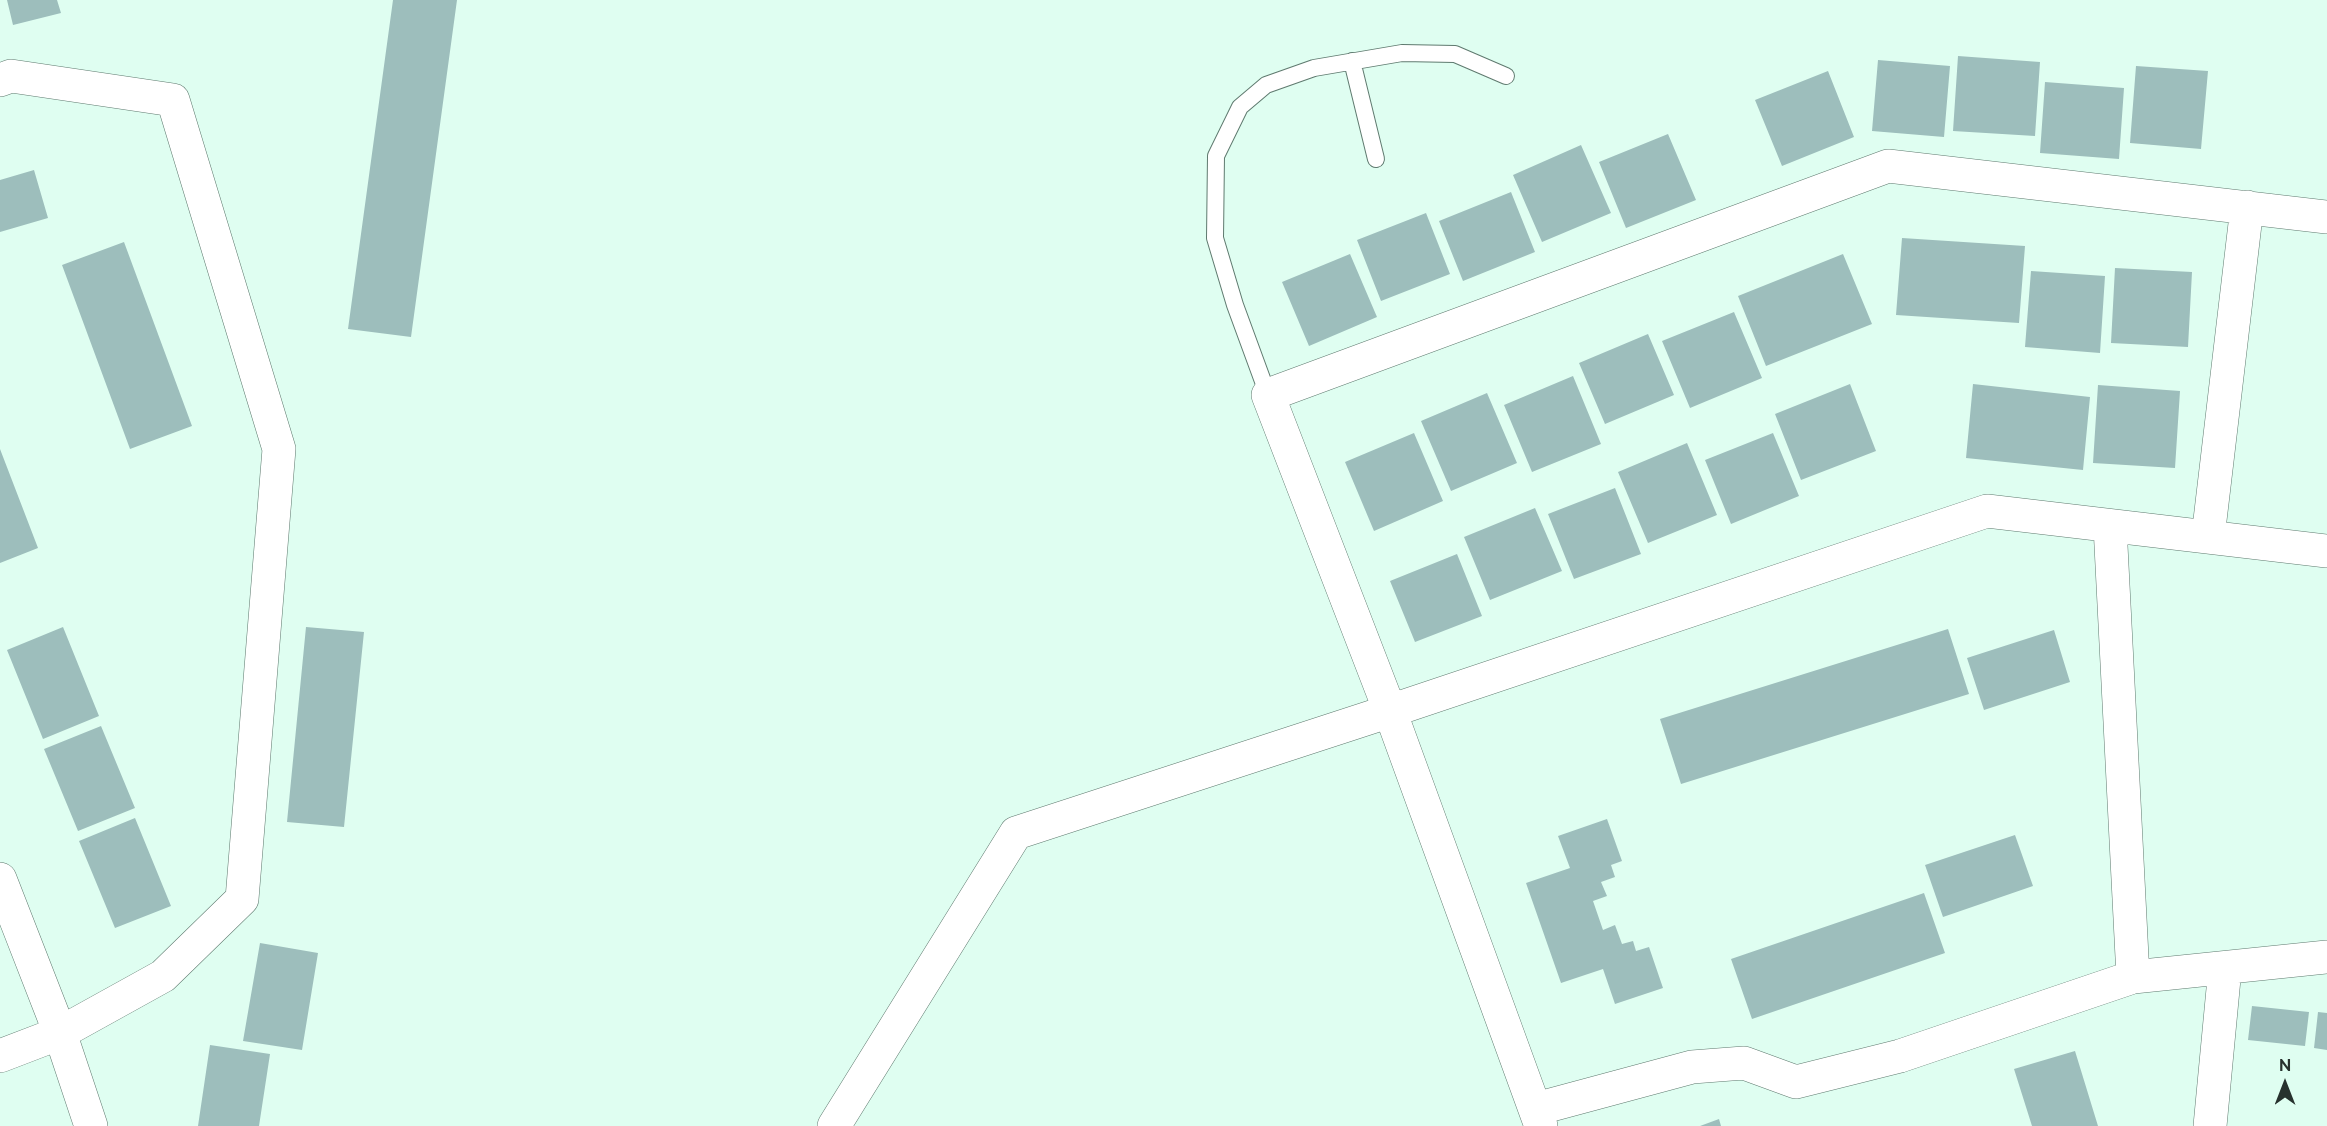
<!DOCTYPE html>
<style>
body{margin:0}
#map{position:relative;width:2327px;height:1126px;overflow:hidden;background:#dffef1;font-family:Raleway,sans-serif}
canvas{display:block}
.north{position:absolute;left:2255px;top:1054px;width:60px;height:60px;-webkit-text-stroke:4px #dffef1;paint-order:stroke;rotate:0deg;font-size:16px;font-weight:700;line-height:24px;text-align:center;color:#27322e}
.north::after{content:'';display:block;margin:auto;width:21px;height:27px;background:#27322e;clip-path:polygon(50% 0,100% 100%,50% 72%,0 100%)}
</style>
<div id="map">
<canvas width="2327" height="1126"></canvas>
<div class="north">N</div>
</div>
<script>
const context = document.querySelector('canvas').getContext('2d');
context.lineJoin = 'round';
function fillPath(path, color) { context.fillStyle = color; context.fill(path, 'evenodd'); }
const shape = rows => new Path2D(rows.map(r => 'M' + r).join(''));
function strokePath(path, color, width, dash) { context.strokeStyle = color; context.lineWidth = width; context.lineCap = dash ? 'butt' : 'round'; context.setLineDash(dash || []); context.stroke(path); }
const building = shape([
 [7,0,57,0,61,13,13,25],
 [393,0,457,0,411,337,348,329],
 [1958,56,2040,62,2035,136,1953,131],
 [1878,60,1950,66,1944,137,1872,131],
 [2136,66,2208,71,2201,149,2130,143],
 [1828,71,1854,137,1782,166,1755,100],
 [2045,82,2124,88,2119,159,2040,153],
 [1668,134,1696,200,1626,228,1599,162],
 [1581,145,1611,213,1542,242,1513,175],
 [34,170,48,218,0,232,0,180],
 [1511,192,1535,252,1463,281,1439,221],
 [1426,213,1450,274,1381,301,1357,240],
 [1902,238,2025,246,2019,323,1896,315],
 [124,242,192,426,130,449,62,265],
 [1350,254,1377,317,1309,346,1282,282],
 [1843,254,1872,324,1766,366,1738,296],
 [2115,268,2192,272,2188,347,2111,343],
 [2031,271,2105,276,2100,353,2025,347],
 [1734,312,1762,378,1690,408,1662,341],
 [1648,334,1674,395,1605,424,1579,363],
 [1573,376,1601,444,1532,472,1504,405],
 [1850,384,1876,451,1801,480,1775,414],
 [1973,384,2090,397,2083,470,1966,458],
 [2098,385,2180,391,2175,468,2093,463],
 [1487,393,1517,463,1451,491,1421,421],
 [1414,433,1443,501,1374,531,1345,462],
 [1773,433,1799,496,1731,524,1705,460],
 [1687,443,1717,515,1648,543,1618,472],
 [0,449,38,548,0,563],
 [1615,488,1641,554,1574,579,1548,514],
 [1535,508,1562,571,1490,600,1464,537],
 [1457,554,1482,616,1415,642,1390,581],
 [63,627,99,716,43,739,7,650],
 [306,627,364,632,344,827,287,822],
 [1948,629,1969,694,1681,784,1660,719],
 [2054,630,2070,682,1984,710,1967,658],
 [101,726,135,808,78,831,44,749],
 [135,818,171,906,115,928,79,841],
 [1607,819,1622,861,1611,865,1615,877,1601,882,1607,896,1593,901,1603,930,1615,925,1622,944,1633,941,1636,951,1649,947,1663,988,1615,1004,1603,969,1561,983,1526,883,1570,868,1558,836],
 [2015,835,2033,886,1943,917,1925,865],
 [1924,893,1945,953,1752,1019,1731,959],
 [260,943,318,953,302,1050,243,1041],
 [2252,1006,2309,1012,2305,1046,2248,1040],
 [2318,1012,2327,1013,2327,1050,2314,1048],
 [210,1045,270,1054,259,1126,198,1126],
 [2075,1051,2098,1126,2032,1126,2014,1069],
 [1719,1119,1721,1126,1700,1126]
]);
const service = shape([
 [1352,61,1376,159],
 [1268,395,1235,305,1215,238,1216,156,1240,107,1266,85,1314,68,1402,53,1455,54,1506,76]
]);
const minor = shape([
 [0,80,11,76,173,100,279,449,242,899,163,976,60,1033,0,1056],
 [2110,526,2133,977],
 [2208,537,2247,207],
 [0,879,60,1033,91,1126],
 [1536,1109,1692,1067,1744,1063,1796,1082,1900,1056,2133,977,2327,957],
 [834,1126,1016,833,1390,711,1987,511,2327,551],
 [1541,1126,1390,711,1268,395,1888,166,2327,217],
 [2210,1126,2225,968]
]);
fillPath(building, '#9dbebc');
strokePath(service, '#5f7a6f', 18);
strokePath(minor, '#5f7a6f', 34);
strokePath(service, '#fff', 16);
strokePath(minor, '#fff', 33);
</script>
